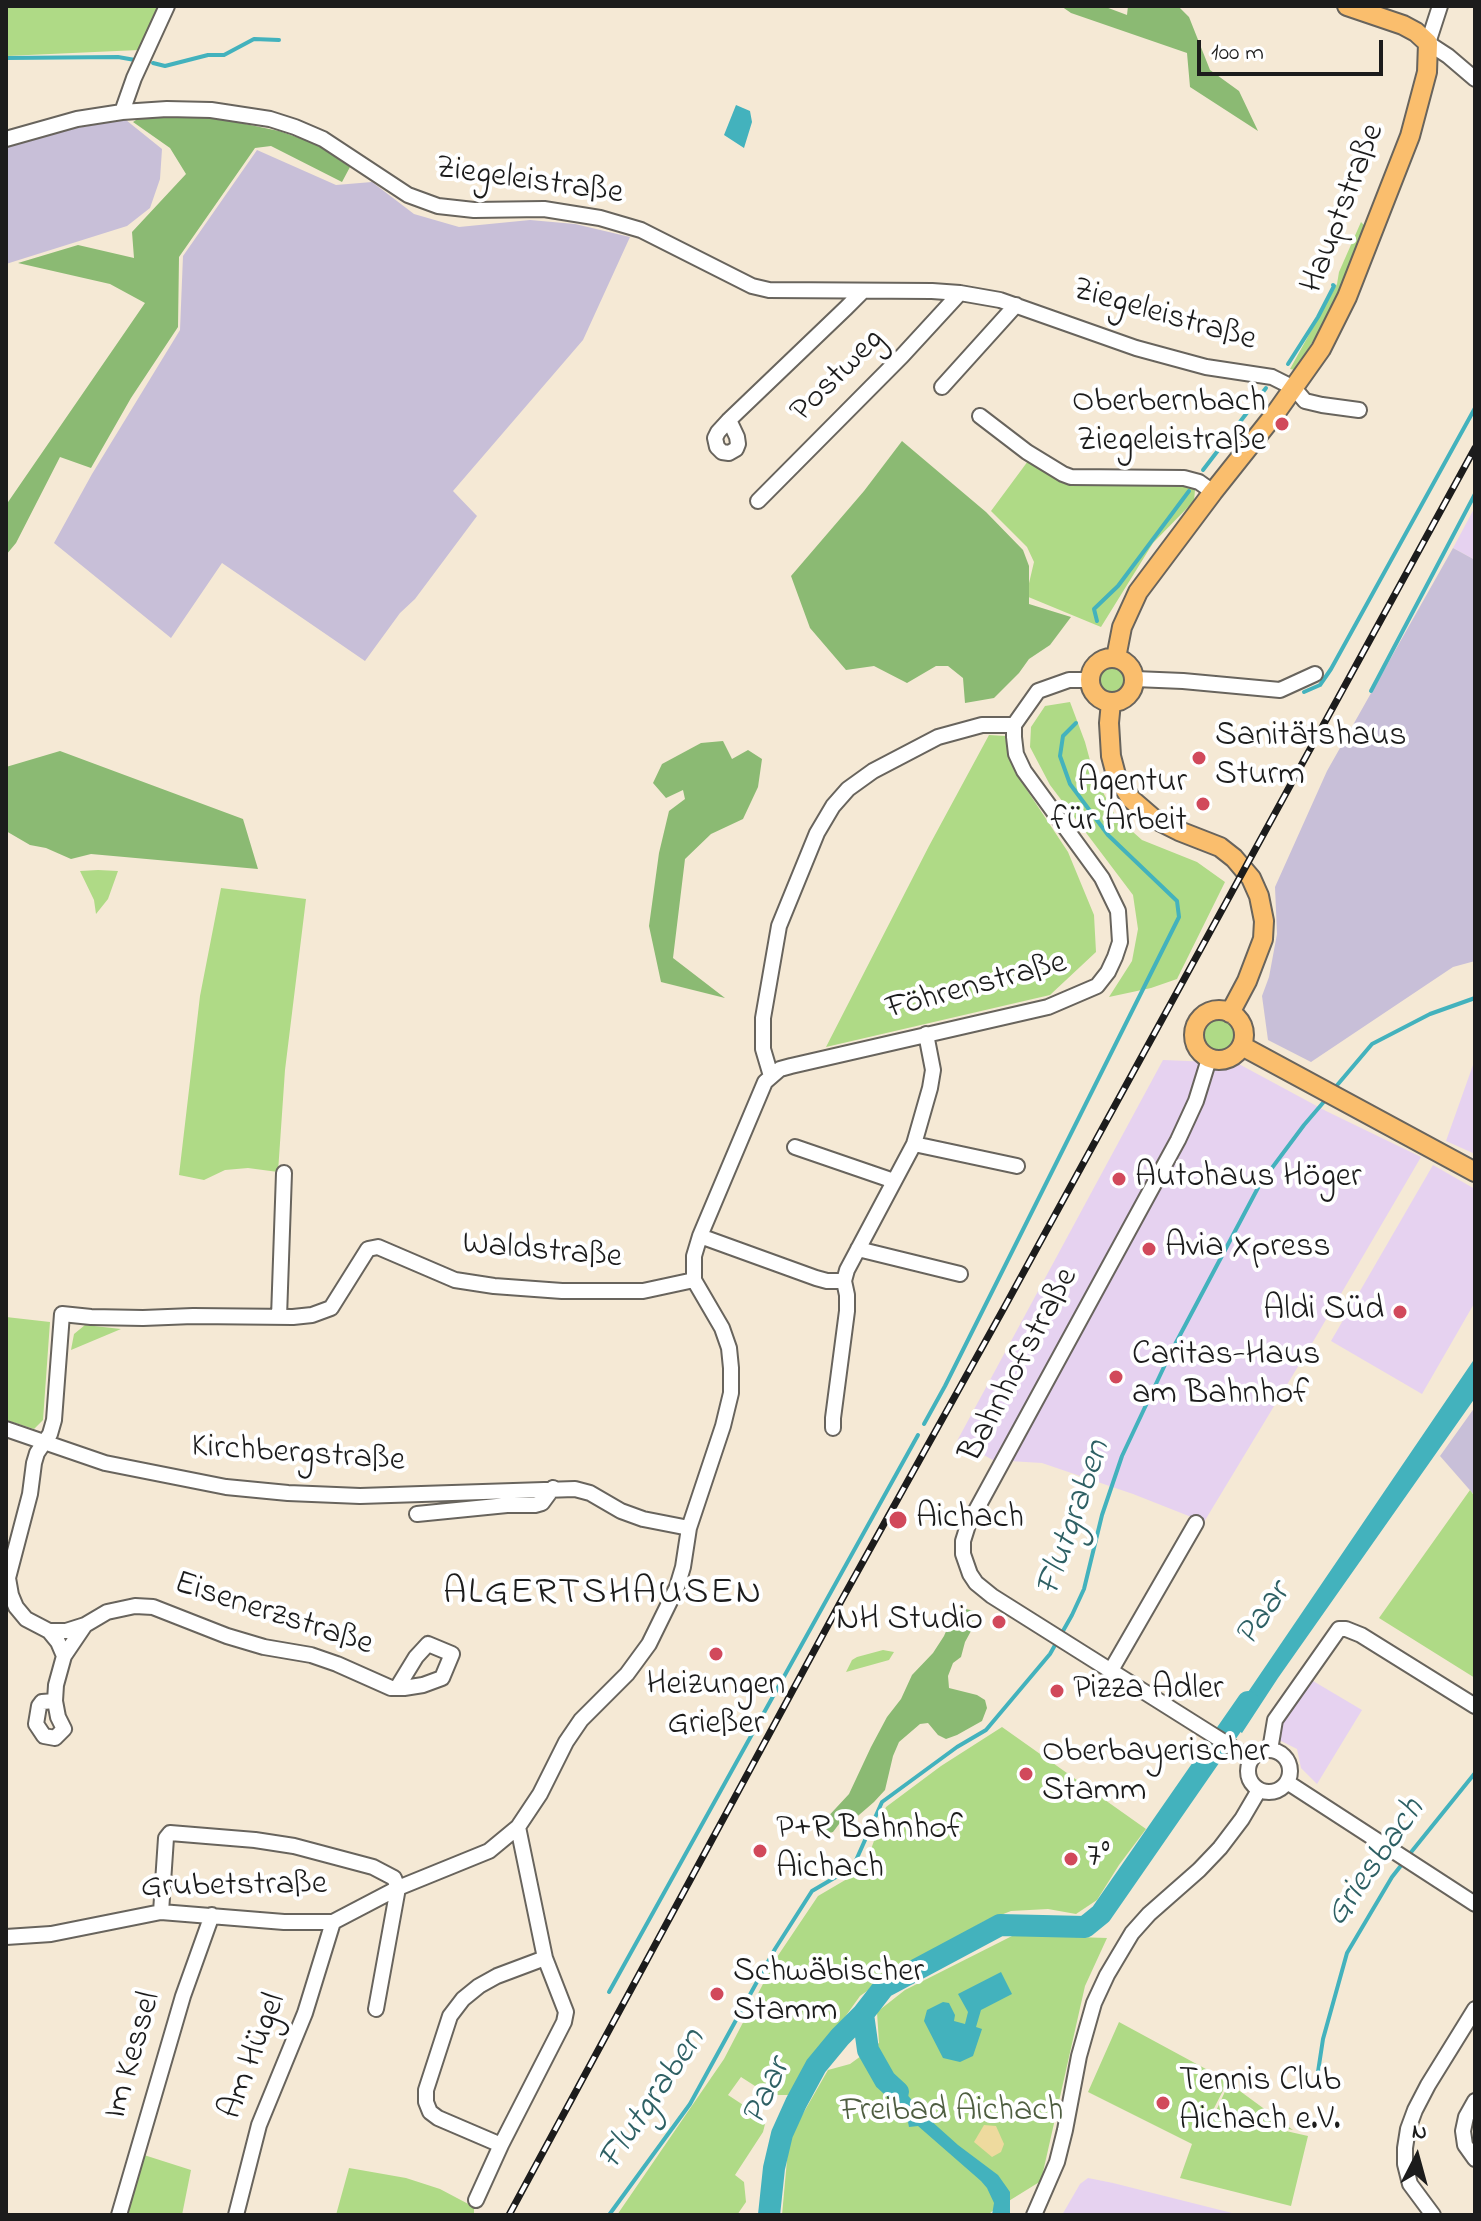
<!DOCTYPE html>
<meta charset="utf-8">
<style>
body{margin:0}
#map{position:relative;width:1481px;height:2221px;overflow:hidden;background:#f5e9d5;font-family:"Indie Flower",sans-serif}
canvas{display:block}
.frame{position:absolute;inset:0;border:8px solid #1c1c1c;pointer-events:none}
.north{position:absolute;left:1377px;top:2117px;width:80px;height:80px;-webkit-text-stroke:6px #fff;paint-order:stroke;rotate:6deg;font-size:22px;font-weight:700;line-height:32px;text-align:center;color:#1c1c1c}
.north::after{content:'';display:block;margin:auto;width:28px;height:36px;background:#1c1c1c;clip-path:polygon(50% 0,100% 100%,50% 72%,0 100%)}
.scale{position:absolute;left:1197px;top:40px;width:186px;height:36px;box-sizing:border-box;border:4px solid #1c1c1c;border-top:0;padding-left:10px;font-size:24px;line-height:28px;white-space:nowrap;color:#1c1c1c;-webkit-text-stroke:6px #fff;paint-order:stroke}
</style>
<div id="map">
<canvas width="1481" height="2221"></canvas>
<div class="frame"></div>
<div class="north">N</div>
<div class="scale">100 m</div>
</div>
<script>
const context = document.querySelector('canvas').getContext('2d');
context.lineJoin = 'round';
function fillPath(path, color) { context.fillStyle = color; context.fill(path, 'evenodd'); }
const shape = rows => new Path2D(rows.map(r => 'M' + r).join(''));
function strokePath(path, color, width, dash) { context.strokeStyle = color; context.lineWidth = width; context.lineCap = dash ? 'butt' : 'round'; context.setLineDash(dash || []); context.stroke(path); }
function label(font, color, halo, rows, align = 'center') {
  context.font = font + ' "Indie Flower",sans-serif'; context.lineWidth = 8; context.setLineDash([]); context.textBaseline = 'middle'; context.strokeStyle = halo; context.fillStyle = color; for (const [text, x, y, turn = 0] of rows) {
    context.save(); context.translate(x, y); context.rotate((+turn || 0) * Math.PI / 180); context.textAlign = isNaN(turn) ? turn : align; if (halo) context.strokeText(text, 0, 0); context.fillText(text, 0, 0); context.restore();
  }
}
const built = shape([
 [1475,507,1475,560,1453,548],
 [1163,1060,1237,1063,1326,1111,1421,1157,1314,1340,1204,1522,1133,1494,1042,1463,993,1460,957,1441],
 [1473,1065,1475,1065,1475,1154,1446,1141],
 [1433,1165,1475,1189,1475,1302,1422,1394,1331,1341],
 [1308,1678,1362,1710,1317,1784,1301,1768,1297,1749,1277,1739,1279,1721],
 [1088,2178,1113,2183,1240,2215,1062,2215,1080,2184]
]);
const industrial = shape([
 [126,120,162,149,160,179,150,208,127,226,6,264,6,143,50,132],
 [257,150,336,185,372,182,414,214,459,227,530,220,575,224,630,237,583,340,453,491,477,516,415,599,400,613,365,661,222,563,171,638,54,543,92,474,180,330,183,256],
 [1453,548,1475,560,1475,961,1453,967,1311,1062,1268,1040,1262,996,1269,977,1277,934,1275,887,1327,771],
 [1475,1407,1475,1496,1440,1456]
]);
const green = shape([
 [6,6,158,6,139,50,6,56],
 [1361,222,1364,225,1365,232,1326,320,1295,370,1290,369,1337,284,1339,272],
 [1028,461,1068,484,1186,484,1195,490,1194,501,1153,543,1101,627,1026,596,1034,562,1027,547,991,511],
 '1095 680a17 17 0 1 1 34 0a17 17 0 1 1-34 0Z',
 [1070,702,1085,742,1094,775,1116,817,1142,840,1197,862,1225,882,1177,979,1151,988,1109,997,1132,961,1138,929,1133,895,1050,785,1030,747,1031,727,1045,706],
 [989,735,1005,736,1009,758,1021,781,1068,852,1094,915,1096,952,1050,995,826,1047,929,846],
 [98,870,118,871,108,899,96,914,94,900,80,871],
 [221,888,306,899,285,1070,278,1172,248,1168,225,1170,204,1180,179,1175,200,996],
 '1204 1035a15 15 0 1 1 30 0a15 15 0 1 1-30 0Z',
 [6,1317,50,1322,43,1420,34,1429,6,1420],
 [85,1325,121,1329,71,1350,74,1334],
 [1470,1490,1475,1497,1475,1678,1379,1618],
 [883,1650,894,1652,889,1660,846,1672,852,1660,857,1657],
 [1002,1727,1146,1829,1119,1865,1097,1900,1076,1914,1048,1909,1011,1911,983,1922,891,1974,860,1996,789,2095,769,2095,741,2077,728,2095,766,2120,763,2132,735,2175,744,2182,746,2202,737,2215,617,2215,724,2059,777,1957,818,1896,864,1869,886,1807,941,1766],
 [1014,1935,1107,1938,1085,1986,1041,2181,991,2212,989,2215,782,2215,789,2138,828,2070,850,2064,879,2043,877,2012,905,1990],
 [1119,2022,1228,2081,1211,2114,1308,2136,1291,2206,1180,2178,1192,2144,1088,2092],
 [1229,2083,1293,2130,1215,2113],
 [144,2155,191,2170,182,2215,126,2215],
 [349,2168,406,2178,440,2189,474,2207,474,2215,336,2215]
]);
const forest = shape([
 [1061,6,1103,6,1127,15,1128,6,1178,6,1189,17,1210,70,1239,91,1258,131,1190,87,1187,53,1071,13],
 [142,116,207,116,279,131,314,143,350,167,342,182,271,146,255,148,179,257,178,327,131,398,91,468,60,457,16,543,6,555,6,505,145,303,110,284,18,263,78,245,134,258,132,232,186,174,170,148,133,122],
 [902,441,986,512,1023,550,1029,566,1029,604,1071,617,1050,645,1029,659,1019,673,994,698,965,703,963,678,948,666,936,666,907,683,874,666,846,670,810,628,791,576,864,491],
 [723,741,732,759,748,750,762,759,758,787,743,819,711,834,685,859,673,958,725,998,661,982,649,926,659,853,669,811,685,799,683,790,666,798,653,783,662,764,701,743],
 [60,751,243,819,258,869,91,854,71,859,46,848,30,845,6,831,6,767],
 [961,1608,975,1611,971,1631,965,1642,961,1657,953,1663,948,1676,949,1688,977,1695,985,1700,987,1708,982,1721,957,1735,946,1739,938,1735,928,1723,920,1724,899,1742,893,1756,885,1790,874,1802,852,1821,842,1820,833,1832,822,1835,823,1822,849,1794,871,1747,887,1717,901,1699,912,1675,933,1653,944,1636,950,1622]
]);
const sand = shape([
 [984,2125,996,2126,1004,2144,1001,2152,992,2157,974,2142]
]);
const water = shape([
 [736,105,750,111,752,122,744,148,724,135],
 [1475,1358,1475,1398,1278,1678,1242,1733,1227,1723],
 [1001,1972,1012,1994,981,2010,976,2027,982,2029,973,2056,960,2062,943,2058,924,2021,927,2010,943,2002,949,2003,955,2015,954,2021,965,2024,968,2012,958,1994],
 [883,2068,929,2119,958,2145,998,2175,1010,2192,1010,2215,992,2215,994,2203,987,2188,981,2181,918,2126,909,2127,906,2112,876,2074]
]);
const stream = shape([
 [6,58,118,57,135,60],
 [153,63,165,66,208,55,224,55,254,39,279,40],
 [1288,364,1318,317,1334,286,1333,285],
 [1203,470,1266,388],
 [1097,621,1094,609,1118,586,1189,491],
 [1371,691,1475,494],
 [1304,692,1320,685,1331,669,1475,408],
 [1333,1090,1372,1044,1430,1014,1475,998],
 [924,1424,945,1386,1179,917,1177,901,1108,835,1070,784,1060,756,1063,736,1076,723],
 [1408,1856,1475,1773],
 [609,1992,918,1435],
 [1316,2085,1323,2039,1347,1953,1392,1877,1403,1863],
 [609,2215,690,2104,775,1949,812,1891,853,1867,882,1802,957,1747,986,1730,1050,1654,1072,1615,1084,1589,1102,1515,1122,1456,1171,1352,1260,1184,1304,1125,1328,1097]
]);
const river = shape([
 [898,2092,885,2080,868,2050,863,2014,884,1987,1000,1925,1085,1927,1101,1914,1248,1702],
 [769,2215,774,2168,782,2134,796,2103,816,2066,840,2037,863,2014]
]);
const minor = shape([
 [1440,6,1428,43,1448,56,1475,79],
 [122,112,134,78,167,6],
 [6,139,77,119,122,112,167,109,211,110,270,119,295,127,323,139,408,195,438,206,474,210,544,209,600,218,641,230,752,286,769,290,932,291,960,293,1000,300,1136,348,1206,367,1272,377,1294,388,1305,401,1322,405,1359,410],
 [942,387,1016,305],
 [980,416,1027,452,1063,474,1071,477,1184,478,1199,482,1213,492],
 [729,420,737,437,738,444,736,449,729,453,722,452,717,447,715,438,718,432,729,420,846,308,863,291],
 [758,501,902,356,960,293],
 [1135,679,1183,681,1280,690,1315,674],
 [1209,1059,1196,1101,1178,1140,968,1525,963,1541,963,1554,970,1574,976,1583,992,1596,1251,1759],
 [771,1076,763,1049,763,1018,779,926,817,833,833,806,848,789,873,771,938,737,982,725,1014,725],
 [914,1144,1017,1166],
 [795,1147,894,1181],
 [700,1236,816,1278,827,1281,844,1281,847,1270,914,1144,930,1088,933,1070,926,1034],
 [858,1249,960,1274],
 [279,1317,284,1173],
 [833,1428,833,1418,847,1311,847,1295,844,1281],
 [6,1429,105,1463,226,1487,288,1493,360,1496,575,1489,590,1493,621,1511,643,1519,689,1528],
 [417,1514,507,1505,535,1505,542,1503,553,1488],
 [49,1631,58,1642,64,1656,56,1685,55,1701,58,1717,64,1729,55,1738,44,1736,36,1724,39,1706,42,1702,55,1701],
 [64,1656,85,1625],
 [1110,1672,1196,1523],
 [397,1688,416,1657,428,1644,452,1654,442,1678,423,1685,404,1688,391,1688,337,1664,311,1655,264,1647,227,1636,153,1607,135,1606,107,1612,85,1625,66,1631,49,1631,26,1619,16,1607,11,1595,8,1578,30,1494,34,1463,37,1453,50,1434,54,1420,62,1314,91,1317,143,1318,193,1316,293,1317,312,1315,331,1308,368,1249,378,1247,455,1280,494,1286,562,1291,643,1291,694,1280],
 [1270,1750,1275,1720,1339,1629,1346,1629,1361,1635,1475,1706],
 '1248 1771a21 21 0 1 1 42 0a21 21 0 1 1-42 0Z',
 [1287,1782,1475,1904],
 [161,1912,166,1838,170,1833,255,1840,294,1846,373,1867,394,1878,398,1888,376,2009],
 [6,1937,51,1934,161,1912,284,1922,333,1922,398,1888,489,1851,518,1827,540,1794,566,1742,581,1720,627,1674,649,1644,677,1587,683,1567,689,1528,723,1426,731,1393,731,1368,729,1348,722,1328,694,1280,694,1256,700,1236,765,1082,780,1069,791,1066,1048,1007,1097,986,1108,972,1115,957,1120,942,1118,911,1102,878,1024,771,1016,754,1014,737,1014,725,1038,691,1069,680,1090,680],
 [1475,2101,1466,2117,1463,2131,1465,2145,1475,2159],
 [501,2145,438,2118,430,2112,426,2102,426,2090,450,2016,463,1999,479,1986,497,1976,545,1958],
 [476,2200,501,2145,564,2022,566,2012,545,1958,518,1827],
 [119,2215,183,1996,212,1915],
 [236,2215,259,2125,305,2013,333,1922],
 [1034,2215,1057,2162,1065,2130,1079,2056,1094,2003,1107,1975,1132,1933,1149,1914,1199,1870,1220,1848,1242,1819,1259,1790],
 [1433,2215,1410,2184,1405,2164,1405,2148,1408,2129,1415,2110,1428,2085,1475,2009]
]);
const major = shape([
 '1090 680a22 22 0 1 1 44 0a22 22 0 1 1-44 0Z',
 [1116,658,1122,627,1138,592,1213,492,1275,414,1321,349,1347,297,1410,136,1427,72,1428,43,1416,32,1403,25,1347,6],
 [1111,702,1109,723,1111,756,1116,775,1131,799,1153,818,1179,831,1220,847,1234,858,1251,878,1259,896,1264,921,1263,939,1247,981,1230,1013],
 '1194 1035a25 25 0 1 1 50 0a25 25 0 1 1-50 0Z',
 [1242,1046,1475,1172]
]);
const rail = shape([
 [509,2215,840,1603,1004,1308,1475,448]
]);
const markers = [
 [1282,424,8,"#d1495b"],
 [1199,758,8,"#d1495b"],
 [1203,804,8,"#d1495b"],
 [1119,1179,8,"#d1495b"],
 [1149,1249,8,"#d1495b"],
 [1400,1312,8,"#d1495b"],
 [1116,1377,8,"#d1495b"],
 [898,1520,10,"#d1495b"],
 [999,1622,8,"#d1495b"],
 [716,1654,8,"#d1495b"],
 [1057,1691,8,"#d1495b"],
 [1026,1774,8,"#d1495b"],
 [760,1851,8,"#d1495b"],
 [1071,1859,8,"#d1495b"],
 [717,1994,8,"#d1495b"],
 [1163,2103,8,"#d1495b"]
];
const streetNames = [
 ["Ziegeleistraße",529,183,8],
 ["Hauptstraße",1345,209,-69],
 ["Ziegeleistraße",1164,317,16],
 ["Postweg",839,377,-45],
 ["Föhrenstraße",977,988,-15],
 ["Waldstraße",542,1253,5],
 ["Bahnhofstraße",1021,1366,-62],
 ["Kirchbergstraße",298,1456,4],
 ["Eisenerzstraße",273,1616,18],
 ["Grubetstraße",234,1888,-1],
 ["Im Kessel",135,2056,-74],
 ["Am Hügel",255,2057,-69]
];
const poiNames = [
 ["Oberbernbach",1266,404,"right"],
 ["Ziegeleistraße",1266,443,"right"],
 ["Sanitätshaus",1215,738],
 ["Sturm",1215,777],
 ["Agentur",1187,784,"right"],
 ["für Arbeit",1187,823,"right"],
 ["Autohaus Höger",1135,1179],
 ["Avia Xpress",1165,1249],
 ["Aldi Süd",1384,1312,"right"],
 ["Caritas-Haus",1132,1357],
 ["am Bahnhof",1132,1396],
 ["Aichach",916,1520],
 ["NH Studio",983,1622,"right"],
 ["Heizungen",716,1687,"center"],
 ["Grießer",716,1726,"center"],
 ["Pizza Adler",1073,1691],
 ["Oberbayerischer",1042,1754],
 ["Stamm",1042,1793],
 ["P+R Bahnhof",776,1831],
 ["Aichach",776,1870],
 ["7°",1087,1859],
 ["Schwäbischer",733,1974],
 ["Stamm",733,2013],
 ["Tennis Club",1179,2083],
 ["Aichach e.V.",1179,2122]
];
const parkNames = [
 ["Freibad Aichach",952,2113]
];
const waterNames = [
 ["Flutgraben",1076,1519,-71],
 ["Paar",1265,1616,-55],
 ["Griesbach",1377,1864,-55],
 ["Paar",769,2093,-65],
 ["Flutgraben",654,2101,-56]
];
const quarterNames = [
 ["ALGERTSHAUSEN",603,1596]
];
fillPath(built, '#e6d2f0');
fillPath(industrial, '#c8bfd8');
fillPath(green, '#afda86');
fillPath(forest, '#8bba73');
fillPath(sand, '#eeda9e');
fillPath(water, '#43b2bd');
strokePath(stream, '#43b2bd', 4);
strokePath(river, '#43b2bd', 22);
strokePath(minor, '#68645d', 18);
strokePath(major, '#68645d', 22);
strokePath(minor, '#fff', 14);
strokePath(major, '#fabe6d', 18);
strokePath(rail, '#1c1c1c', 7);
strokePath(rail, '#fff', 4, [12]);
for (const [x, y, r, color] of markers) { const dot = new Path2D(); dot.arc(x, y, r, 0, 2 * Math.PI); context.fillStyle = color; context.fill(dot); strokePath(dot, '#fff', 3); }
label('34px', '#1c1c1c', '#fff', streetNames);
label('34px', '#1c1c1c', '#fff', poiNames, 'left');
label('34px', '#4f5e41', '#fff', parkNames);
label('italic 36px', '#2e6064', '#fff', waterNames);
context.letterSpacing = '2px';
label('38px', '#1c1c1c', '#fff', quarterNames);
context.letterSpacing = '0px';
</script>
